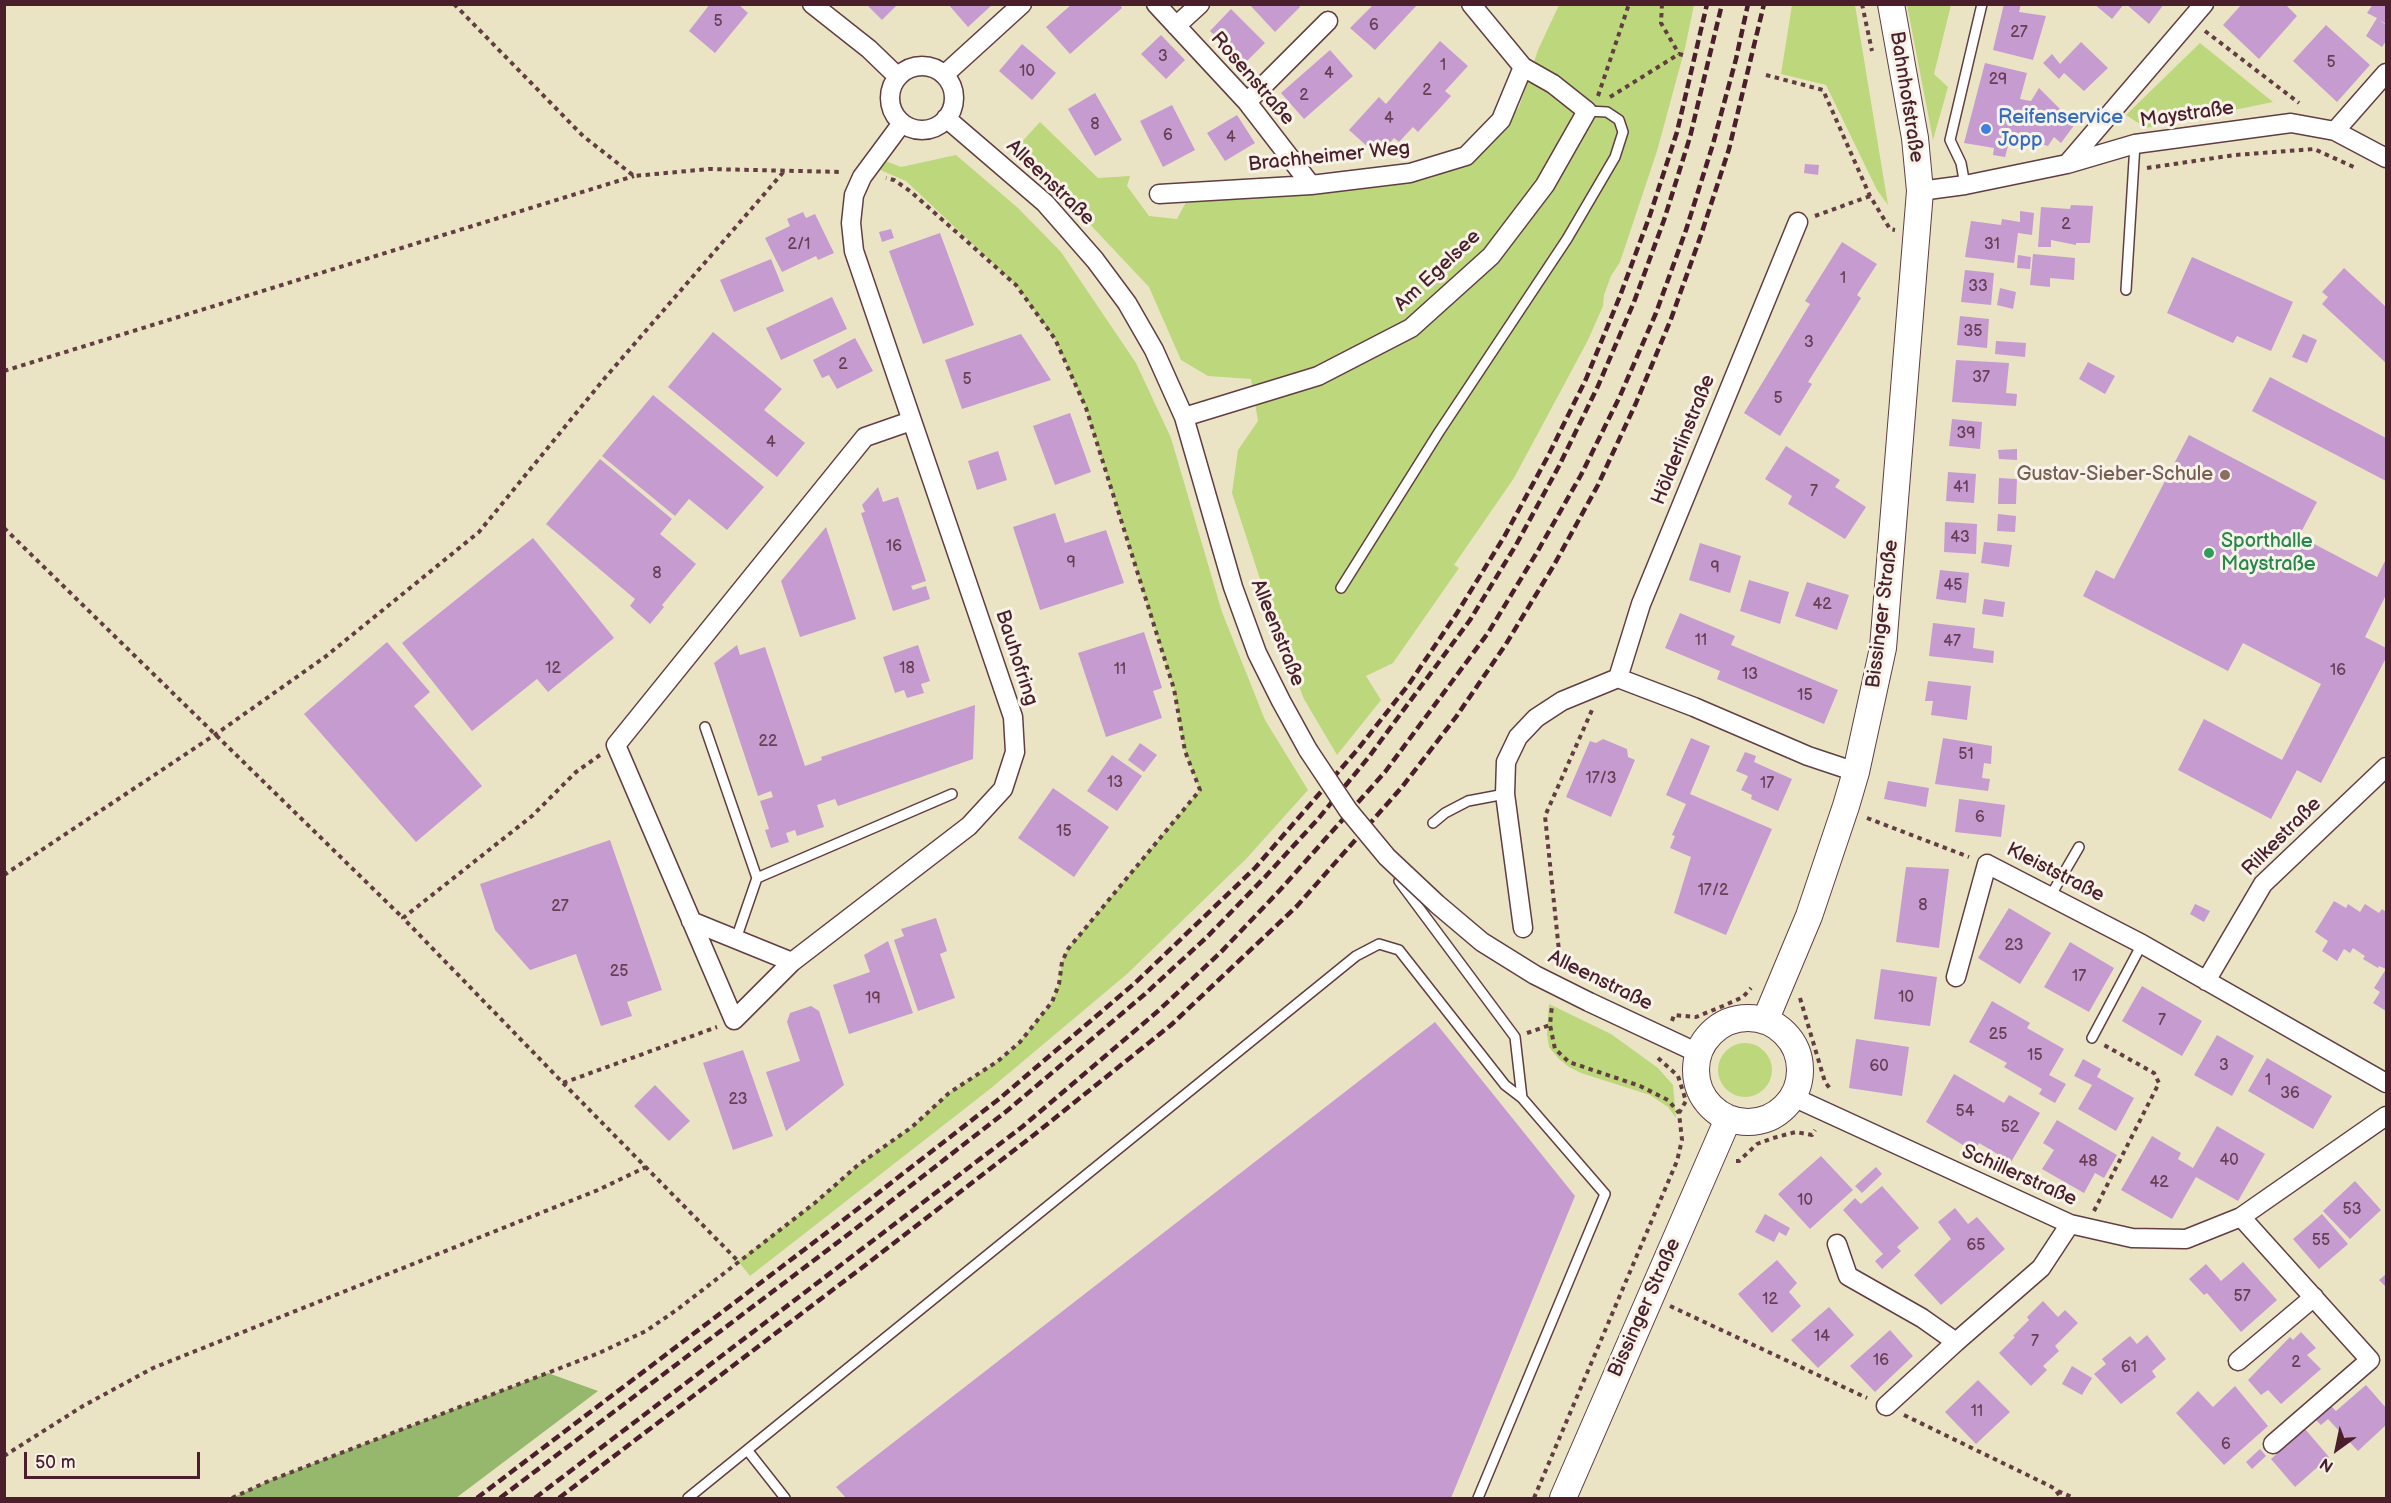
<!DOCTYPE html>
<meta charset="utf-8">
<style>
body{margin:0}
#map{position:relative;width:2391px;height:1503px;overflow:hidden;background:#eae4c5;font-family:"Balsamiq Sans",sans-serif}
canvas{display:block}
.frame{position:absolute;inset:0;border:6px solid #4a1f2b;pointer-events:none}
.north{position:absolute;left:2307px;top:1419px;width:60px;height:60px;-webkit-text-stroke:4px #f7f3e8;paint-order:stroke;rotate:213deg;font-size:16px;font-weight:700;line-height:24px;text-align:center;color:#4a1f2b}
.north::after{content:'';display:block;margin:auto;width:21px;height:27px;background:#4a1f2b;clip-path:polygon(50% 0,100% 100%,50% 72%,0 100%)}
.scale{position:absolute;left:24px;top:1452px;width:176px;height:27px;box-sizing:border-box;border:3px solid #4a1f2b;border-top:0;padding-left:8px;font-size:18px;line-height:21px;white-space:nowrap;color:#4a1f2b;-webkit-text-stroke:4px #f7f3e8;paint-order:stroke}
</style>
<div id="map">
<canvas width="2391" height="1503"></canvas>
<div class="frame"></div>
<div class="north">N</div>
<div class="scale">50 m</div>
</div>
<script>
const context = document.querySelector('canvas').getContext('2d');
context.lineJoin = 'round';
function fillPath(path, color) { context.fillStyle = color; context.fill(path, 'evenodd'); }
const shape = rows => new Path2D(rows.map(r => 'M' + r).join(''));
function strokePath(path, color, width, dash) { context.strokeStyle = color; context.lineWidth = width; context.lineCap = dash ? 'butt' : 'round'; context.setLineDash(dash || []); context.stroke(path); }
function label(font, color, halo, rows, align = 'center') {
  context.font = font + ' "Balsamiq Sans",sans-serif'; context.lineWidth = 6; context.setLineDash([]); context.textBaseline = 'middle'; context.strokeStyle = halo; context.fillStyle = color; for (const [text, x, y, turn = 0] of rows) {
    context.save(); context.translate(x, y); context.rotate((+turn || 0) * Math.PI / 180); context.textAlign = isNaN(turn) ? turn : align; if (halo) context.strokeText(text, 0, 0); context.fillText(text, 0, 0); context.restore();
  }
}
const green = shape([
 [1559,5,1694,5,1685,48,1657,151,1620,262,1611,276,1604,295,1603,306,1588,340,1514,478,1454,565,1459,568,1393,663,1366,676,1381,700,1337,755,1304,699,1276,628,1232,493,1238,450,1258,421,1251,379,1208,376,1181,360,1149,287,1017,147,1040,122,1098,178,1130,176,1127,186,1149,216,1177,219,1187,200,1281,197,1430,178,1467,164,1493,142,1519,107,1538,50],
 [1792,5,1855,5,1888,205,1877,190,1826,85,1781,74],
 [1907,5,1951,5,1934,74,1948,87,1933,140],
 [2200,43,2273,102,2146,128,2126,115],
 [956,155,1018,208,1061,252,1136,363,1171,438,1222,612,1265,720,1308,790,1246,859,1127,974,990,1089,750,1276,738,1261,816,1202,858,1165,912,1127,949,1093,998,1061,1020,1042,1052,1002,1059,984,1062,962,1068,949,1200,790,1185,751,1174,689,1086,408,1055,339,1016,285,906,181,878,169,883,160,901,167],
 [1549,1004,1611,1034,1658,1068,1673,1085,1676,1118,1668,1107,1650,1095,1581,1073,1569,1067,1559,1059,1549,1047,1547,1034],
 '1718 1070a27 27 0 1 1 54 0a27 27 0 1 1-54 0Z'
]);
const forest = shape([
 [548,1373,598,1391,456,1498,232,1498,271,1480]
]);
const building = shape([
 [710,4,738,4,748,13,715,53,689,31],
 [866,4,898,4,882,20],
 [948,4,993,4,968,27],
 [1072,4,1120,4,1122,8,1070,54,1046,27],
 [1249,4,1298,4,1300,7,1275,32],
 [2004,4,2021,4,2019,12,2046,16,2033,60,1993,50],
 [2094,4,2124,4,2112,19],
 [2126,4,2164,4,2149,24],
 [2242,4,2266,4,2268,6,2269,4,2285,4,2297,16,2259,59,2223,25],
 [2373,4,2386,5,2386,24,2379,20,2386,25,2386,41,2382,47,2366,36,2377,18,2367,13],
 [1373,5,1417,5,1375,50,1350,28],
 [1231,9,1265,43,1244,64,1210,31],
 [2326,25,2370,65,2337,102,2293,61],
 [1161,35,1185,60,1166,79,1141,54],
 [1440,41,1468,66,1445,91,1451,96,1418,132,1413,127,1399,142,1394,138,1378,156,1349,130,1379,97,1386,104],
 [2081,42,2108,68,2084,91,2064,73,2059,79,2043,63,2052,54,2060,64],
 [1022,44,1056,73,1032,100,999,71],
 [1330,50,1353,76,1304,119,1281,93],
 [1985,63,2027,73,2020,99,2031,101,2039,88,2075,124,2061,143,2054,137,2048,146,2011,135,2005,157,1993,155,1994,148,1964,143],
 [1095,93,1122,140,1095,156,1068,109],
 [1172,105,1195,150,1163,167,1140,121],
 [1237,115,1255,143,1225,161,1207,133],
 [1805,164,1819,165,1818,175,1804,173],
 [2071,205,2093,206,2090,243,2076,243,2076,245,2051,240,2051,247,2038,247,2041,207,2070,209],
 [2020,211,2034,213,2032,235,2018,233,2014,263,1965,257,1971,221,2001,225,2002,219,2020,222],
 [803,212,806,218,815,214,834,253,818,260,816,256,782,272,765,238,790,226,787,219],
 [891,229,894,238,882,242,879,232],
 [940,233,974,325,923,344,889,251],
 [1842,242,1877,264,1857,295,1861,298,1808,382,1812,384,1780,436,1744,413,1810,304,1805,301],
 [2033,254,2075,258,2074,280,2050,278,2050,287,2030,285],
 [2018,255,2031,257,2030,269,2017,268],
 [2192,257,2293,302,2271,351,2237,336,2233,343,2167,313],
 [771,259,784,291,734,312,720,280],
 [2344,268,2386,307,2386,363,2322,304,2328,297,2322,292],
 [1965,270,1994,273,1991,305,1961,302],
 [2000,288,2016,292,2013,309,1997,305],
 [832,297,847,329,781,360,766,328],
 [1960,316,1989,319,1987,348,1957,345],
 [713,332,782,389,764,410,805,443,777,477,668,387],
 [1021,334,1051,380,962,409,945,360],
 [2303,334,2317,340,2307,363,2292,357],
 [855,338,873,371,837,389,829,375,822,378,813,360],
 [1996,341,2026,343,2025,357,1995,354],
 [1956,360,2009,363,2006,393,2017,394,2016,406,1952,402],
 [2088,362,2115,376,2105,394,2079,379],
 [2270,377,2386,438,2386,481,2252,411],
 [653,395,764,487,727,530,689,499,675,516,602,456],
 [1070,413,1091,472,1055,485,1033,426],
 [1952,419,1982,422,1980,449,1949,446],
 [2189,435,2317,502,2299,536,2377,577,2386,559,2386,595,2365,637,2386,648,2386,658,2321,783,2297,770,2271,819,2178,770,2204,719,2282,760,2321,684,2243,643,2228,671,2083,596,2096,570,2114,579],
 [1786,446,1840,480,1835,487,1866,507,1845,539,1788,504,1792,496,1765,479],
 [2017,449,2017,460,1999,459,1998,450],
 [998,451,1007,480,977,490,968,461],
 [600,459,672,519,660,534,696,564,662,605,664,607,650,624,630,606,635,599,546,524],
 [1948,472,1976,474,1974,503,1946,501],
 [1999,478,2017,479,2016,504,1998,504],
 [878,487,883,502,898,497,926,581,911,586,913,590,926,586,930,599,893,611,861,513,865,512,862,505],
 [1055,513,1065,543,1106,530,1124,583,1040,610,1013,527],
 [1998,514,2016,516,2015,532,1997,531],
 [1945,522,1977,524,1976,554,1944,552],
 [826,527,856,619,800,637,781,581],
 [533,538,614,638,548,692,537,679,472,731,402,643],
 [1984,542,2012,545,2009,567,1981,563],
 [1700,543,1741,556,1730,593,1689,580],
 [1940,570,1969,573,1966,603,1936,599],
 [1749,580,1789,592,1780,624,1740,611],
 [1807,582,1849,595,1837,630,1795,616],
 [1984,599,2005,602,2003,617,1982,614],
 [1680,613,1735,636,1731,645,1838,690,1824,724,1717,679,1720,671,1665,648],
 [1933,623,1975,628,1973,648,1994,651,1993,663,1929,656],
 [1144,632,1162,688,1153,691,1162,718,1106,737,1078,653],
 [387,642,430,692,414,706,482,786,416,842,304,714],
 [737,645,740,655,765,647,805,766,822,760,821,757,975,705,973,759,838,806,835,799,817,805,824,827,797,836,795,830,786,833,789,842,771,848,765,830,769,829,760,801,773,797,771,791,758,796,714,663],
 [918,645,930,681,921,684,924,693,907,698,904,690,895,693,883,657],
 [1928,681,1971,686,1967,720,1931,715,1933,701,1925,701],
 [1691,738,1710,746,1690,794,1772,829,1726,935,1674,913,1691,857,1670,848,1675,836,1672,835,1686,804,1666,795],
 [1943,738,1992,746,1991,764,1984,763,1982,778,1990,779,1988,791,1935,784],
 [1603,739,1627,749,1628,757,1635,760,1611,817,1566,797,1590,741,1596,743],
 [1140,743,1157,755,1144,772,1128,760],
 [1745,752,1756,756,1754,762,1792,779,1778,811,1751,799,1752,795,1741,790,1748,776,1736,771],
 [1112,755,1142,776,1117,811,1087,791],
 [1888,781,1929,788,1926,807,1884,799],
 [1053,788,1109,827,1074,877,1018,838],
 [1959,799,2005,805,2001,837,1955,832],
 [610,840,662,990,627,1002,632,1016,601,1026,576,954,530,970,495,930,480,884],
 [1906,867,1949,869,1939,948,1896,942],
 [2334,901,2346,908,2348,904,2360,912,2365,904,2379,913,2382,909,2386,912,2386,1011,2373,1003,2380,992,2374,988,2386,969,2379,966,2378,968,2363,959,2365,956,2353,948,2350,953,2344,949,2337,961,2322,951,2328,941,2315,932],
 [2195,904,2210,911,2204,922,2190,914],
 [2009,908,2051,933,2020,984,1978,958],
 [936,918,947,951,940,954,955,998,918,1011,894,940,904,936,901,929],
 [888,941,913,1013,849,1034,833,985,870,972,864,955],
 [2070,942,2114,968,2089,1012,2044,987],
 [1881,969,1937,977,1930,1026,1874,1019],
 [2142,986,2202,1021,2182,1056,2122,1021],
 [1992,1001,2030,1023,2027,1028,2064,1049,2049,1075,2066,1084,2055,1103,2039,1094,2042,1089,2004,1067,2007,1063,1969,1042],
 [811,1006,819,1011,844,1085,786,1131,766,1072,800,1061,787,1022,790,1013],
 [1435,1022,1575,1196,1451,1498,846,1498,836,1487],
 [2217,1035,2254,1056,2232,1096,2194,1075],
 [1856,1039,1909,1047,1902,1096,1849,1088],
 [743,1050,773,1136,733,1150,703,1063],
 [2267,1058,2332,1096,2313,1129,2248,1091],
 [2083,1059,2101,1069,2097,1077,2134,1098,2116,1131,2078,1109,2092,1085,2074,1076],
 [1954,1074,2004,1103,2009,1095,2040,1113,2011,1162,1979,1143,1974,1152,1926,1122],
 [655,1085,690,1121,669,1141,634,1106],
 [2057,1120,2117,1155,2104,1178,2095,1173,2084,1193,2042,1169,2054,1150,2043,1143],
 [2217,1126,2265,1154,2238,1201,2196,1177,2172,1219,2121,1190,2152,1136,2181,1153,2178,1159,2193,1168],
 [1821,1156,1853,1190,1810,1229,1778,1194],
 [1876,1167,1882,1174,1862,1193,1855,1186],
 [2355,1181,2381,1210,2350,1239,2323,1211],
 [1882,1186,1919,1228,1897,1247,1901,1251,1882,1269,1875,1261,1883,1254,1843,1210,1855,1198,1861,1204],
 [1955,1208,1968,1224,1977,1217,2005,1249,1941,1305,1914,1275,1951,1239,1938,1222],
 [1765,1214,1790,1228,1786,1236,1779,1232,1774,1242,1755,1232],
 [2322,1214,2348,1244,2319,1269,2293,1239],
 [1777,1260,1797,1283,1789,1292,1801,1306,1772,1333,1738,1294],
 [2243,1262,2277,1300,2241,1332,2207,1293,2204,1295,2189,1279,2206,1264,2221,1281],
 [2386,1274,2386,1287,2379,1280],
 [2043,1301,2058,1317,2065,1310,2078,1323,2055,1346,2059,1351,2043,1366,2047,1370,2031,1386,1999,1353,2015,1337,2013,1336,2029,1320,2027,1317],
 [1829,1307,1854,1335,1818,1368,1791,1340],
 [1890,1330,1913,1356,1875,1392,1850,1366],
 [2301,1332,2316,1348,2307,1355,2321,1369,2281,1404,2268,1390,2261,1395,2248,1380,2290,1337,2293,1340],
 [2147,1335,2166,1359,2152,1371,2156,1377,2121,1404,2094,1374,2106,1364,2102,1359,2130,1336,2137,1344],
 [2072,1366,2092,1378,2082,1395,2062,1384],
 [1978,1380,2010,1412,1976,1444,1945,1412],
 [2366,1385,2386,1408,2386,1425,2358,1451,2328,1419,2321,1425,2314,1418,2329,1404,2336,1411],
 [2235,1386,2268,1426,2224,1465,2176,1413,2198,1391,2213,1407],
 [2305,1429,2329,1457,2295,1487,2271,1459],
 [2260,1449,2266,1456,2252,1469,2246,1462]
]);
const path = shape([
 [454,4,583,136,634,176,709,169,843,172],
 [1662,4,1661,23,1679,54],
 [1862,4,1872,51],
 [2205,31,2299,103],
 [1766,75,1823,90,1870,196,1890,229,1895,230],
 [1598,96,1629,4],
 [1610,97,1679,54,1683,55],
 [2147,168,2235,155,2314,149,2356,168],
 [1815,216,1870,196],
 [4,371,634,176],
 [4,528,403,918],
 [600,755,576,772,532,816,403,918,563,1083,717,1027],
 [1867,818,1969,857],
 [4,875,216,734,325,657,479,532,604,379,786,169],
 [1557,965,1559,951,1545,816,1592,710],
 [1800,998,1825,1082,1832,1091],
 [1672,1021,1674,1015,1696,1017,1723,1006,1743,997,1751,988],
 [1527,1033,1550,1025],
 [1658,1058,1678,1076,1686,1101,1679,1113],
 [563,1083,738,1261],
 [1736,1161,1739,1161,1757,1144,1773,1138,1796,1132,1812,1135,1815,1130],
 [2094,1211,2159,1083,2154,1073,2104,1045],
 [1670,1306,1867,1398],
 [1904,1415,2050,1486,2055,1489,2061,1498],
 [4,1456,83,1406,153,1368,598,1190,646,1167],
 [2058,1491,2074,1498],
 [232,1498,271,1480,599,1353,646,1331,678,1309,816,1202,858,1165,912,1127,949,1093,998,1061,1020,1042,1052,1002,1059,984,1062,962,1068,949,1200,790,1185,751,1174,689,1086,408,1055,339,1016,285,910,191,894,180,886,178],
 [1534,1498,1677,1161,1682,1140,1679,1113,1668,1100,1640,1086,1569,1062,1555,1049,1550,1025,1552,1005]
]);
const lane = shape([
 [1965,185,1961,163,1950,140,1982,4],
 [2126,290,2135,144],
 [1341,588,1439,432,1567,239,1615,157,1623,132,1619,120,1607,112,1587,111],
 [705,727,757,878,736,939],
 [1433,823,1445,813,1468,801,1505,794],
 [757,878,952,794],
 [1399,881,1515,1037,1522,1098],
 [2051,895,2079,847],
 [2092,1038,2142,944],
 [748,1451,785,1498],
 [688,1498,1356,956,1379,944,1399,950,1505,1085,1522,1098,1605,1194,1478,1498]
]);
const street = shape([
 [812,4,869,49,898,77],
 [1156,4,1247,102,1311,185],
 [1176,26,1200,4],
 '890 98a32 32 0 1 1 64 0a32 32 0 1 1-64 0Z',
 [944,75,1022,4],
 [1247,102,1328,21],
 [946,118,1045,203,1095,260,1127,303,1154,350,1184,417,1233,587,1257,653,1281,701,1308,750],
 [902,123,862,177,854,195,851,223,854,251,1013,717,1015,752,1003,789,969,826,792,962,734,1020,616,745,865,437,911,421],
 [2335,131,2386,73],
 [2067,164,2204,4],
 [1920,191,1965,185,2067,164,2135,144,2291,123,2335,131,2386,158],
 [1159,194,1311,185,1410,173,1466,156,1501,120,1523,67],
 [1798,222,1641,604,1618,678,1694,707,1808,756,1856,772],
 [1184,417,1318,376,1411,328,1491,256,1545,185,1587,111,1553,84,1523,67,1471,4],
 [691,921,792,962],
 [1523,928,1505,794,1506,762,1518,737,1536,718,1562,701,1618,678],
 [1956,977,1987,864,2142,944,2386,1083],
 [2206,981,2263,884,2386,767],
 [1589,1002,1698,1053],
 [1793,1097,2070,1224,2132,1238,2186,1239,2241,1217,2386,1116],
 [2241,1217,2370,1360,2273,1444],
 [1837,1244,1848,1276,1922,1318,1956,1342],
 [2238,1361,2314,1297],
 [1886,1406,1956,1342,2041,1268,2070,1224]
]);
const secondary = shape([
 '1696 1070a52 52 0 1 1 104 0a52 52 0 1 1-104 0Z',
 [1765,1021,1809,916,1846,806,1856,772,1883,648,1920,191,1915,138,1891,4],
 [1563,1498,1728,1119]
]);
const rail = shape([
 [477,1498,842,1221,999,1099,1135,983,1255,868,1358,749,1409,684,1457,613,1504,537,1547,458,1586,379,1620,296,1650,215,1677,132,1707,4],
 [500,1498,850,1233,1008,1110,1145,994,1207,937,1265,877,1318,819,1368,758,1470,620,1516,545,1559,466,1598,386,1634,302,1664,220,1690,137,1722,4],
 [535,1498,1022,1127,1158,1011,1221,952,1280,890,1385,772,1488,633,1536,554,1581,475,1620,396,1656,313,1686,230,1713,144,1736,59,1748,4],
 [559,1498,872,1260,1030,1138,1171,1025,1297,906,1402,787,1456,717,1506,644,1554,565,1598,485,1636,403,1671,319,1701,235,1729,149,1764,4]
]);
const streetBridge = shape([
 [1308,750,1348,810,1387,857,1437,904,1482,942,1535,975,1589,1002]
]);
const markers = [
 [1986,129,6,"#3f7fe0"],
 [2225,475,6,"#8d6e63"],
 [2209,553,6,"#2e9e5b"]
];
const numberNames = [
 ["5",718,22],
 ["6",1374,26],
 ["27",2019,33],
 ["3",1163,57],
 ["5",2331,63],
 ["1",1443,66],
 ["10",1027,72],
 ["4",1329,74],
 ["29",1998,80],
 ["2",1427,91],
 ["2",1304,96],
 ["4",1389,119],
 ["8",1095,125],
 ["6",1168,136],
 ["4",1231,138],
 ["2",2066,225],
 ["2/1",799,245],
 ["31",1992,245],
 ["1",1843,279],
 ["33",1978,287],
 ["35",1973,332],
 ["3",1809,343],
 ["2",843,365],
 ["37",1981,378],
 ["5",967,380],
 ["5",1778,399],
 ["39",1966,434],
 ["4",771,443],
 ["41",1961,488],
 ["7",1814,492],
 ["43",1960,538],
 ["16",894,547],
 ["9",1071,563],
 ["9",1715,568],
 ["8",657,574],
 ["45",1953,586],
 ["42",1822,605],
 ["11",1701,641],
 ["47",1952,642],
 ["12",553,669],
 ["18",907,669],
 ["11",1120,670],
 ["16",2338,671],
 ["13",1750,675],
 ["15",1805,696],
 ["22",768,742],
 ["51",1966,755],
 ["17/3",1601,779],
 ["13",1115,783],
 ["17",1767,784],
 ["6",1980,818],
 ["15",1064,832],
 ["17/2",1713,891],
 ["8",1923,906],
 ["27",560,907],
 ["23",2014,946],
 ["25",619,972],
 ["17",2079,977],
 ["10",1906,998],
 ["19",873,999],
 ["7",2162,1021],
 ["25",1998,1035],
 ["15",2035,1056],
 ["3",2224,1066],
 ["60",1879,1067],
 ["1",2268,1081],
 ["36",2290,1094],
 ["23",738,1100],
 ["54",1965,1112],
 ["52",2010,1128],
 ["40",2229,1161],
 ["48",2088,1162],
 ["42",2159,1183],
 ["10",1805,1201],
 ["53",2352,1210],
 ["55",2321,1241],
 ["65",1976,1246],
 ["57",2242,1297],
 ["12",1770,1300],
 ["14",1822,1337],
 ["7",2035,1342],
 ["16",1881,1361],
 ["2",2296,1363],
 ["61",2129,1368],
 ["11",1977,1412],
 ["6",2226,1445]
];
const streetNames = [
 ["Rosenstraße",1252,79,49],
 ["Bahnhofstraße",1906,97,81],
 ["Maystraße",2187,115,-8],
 ["Brachheimer Weg",1329,157,-6],
 ["Alleenstraße",1050,183,44],
 ["Am Egelsee",1438,271,-43],
 ["Hölderlinstraße",1684,440,-68],
 ["Bissinger Straße",1883,614,-83],
 ["Alleenstraße",1277,633,68],
 ["Bauhofring",1016,658,72],
 ["Rilkestraße",2282,837,-45],
 ["Kleiststraße",2055,873,27],
 ["Alleenstraße",1600,981,26],
 ["Schillerstraße",2019,1176,24],
 ["Bissinger Straße",1645,1308,-66]
];
const shopNames = [
 ["Reifenservice",1998,118],
 ["Jopp",1998,141]
];
const educationNames = [
 ["Gustav-Sieber-Schule",2213,475]
];
const leisureNames = [
 ["Sporthalle",2221,542],
 ["Maystraße",2221,565]
];
fillPath(green, '#bdd77c');
fillPath(forest, '#96b86c');
fillPath(building, '#c59bd0');
strokePath(lane, '#623d42', 12);
strokePath(street, '#623d42', 21);
strokePath(secondary, '#623d42', 28);
strokePath(path, '#623d42', 4, [4.5, 4.5]);
strokePath(lane, '#fff', 9);
strokePath(street, '#fff', 18);
strokePath(secondary, '#fff', 26);
strokePath(rail, '#4a1f2b', 4.5, [9, 4.5]);
strokePath(streetBridge, '#623d42', 21, []);
strokePath(streetBridge, '#fff', 18);
for (const [x, y, r, color] of markers) { const dot = new Path2D(); dot.arc(x, y, r, 0, 2 * Math.PI); context.fillStyle = color; context.fill(dot); strokePath(dot, '#f7f3e8', 2); }
label('16px', '#693e54', null, numberNames);
label('20px', '#4a1f2b', '#f7f3e8', streetNames);
label('20px', '#366cbe', '#f7f3e8', shopNames, 'left');
label('20px', '#785e54', '#f7f3e8', educationNames, 'right');
label('20px', '#27864d', '#f7f3e8', leisureNames, 'left');
</script>
